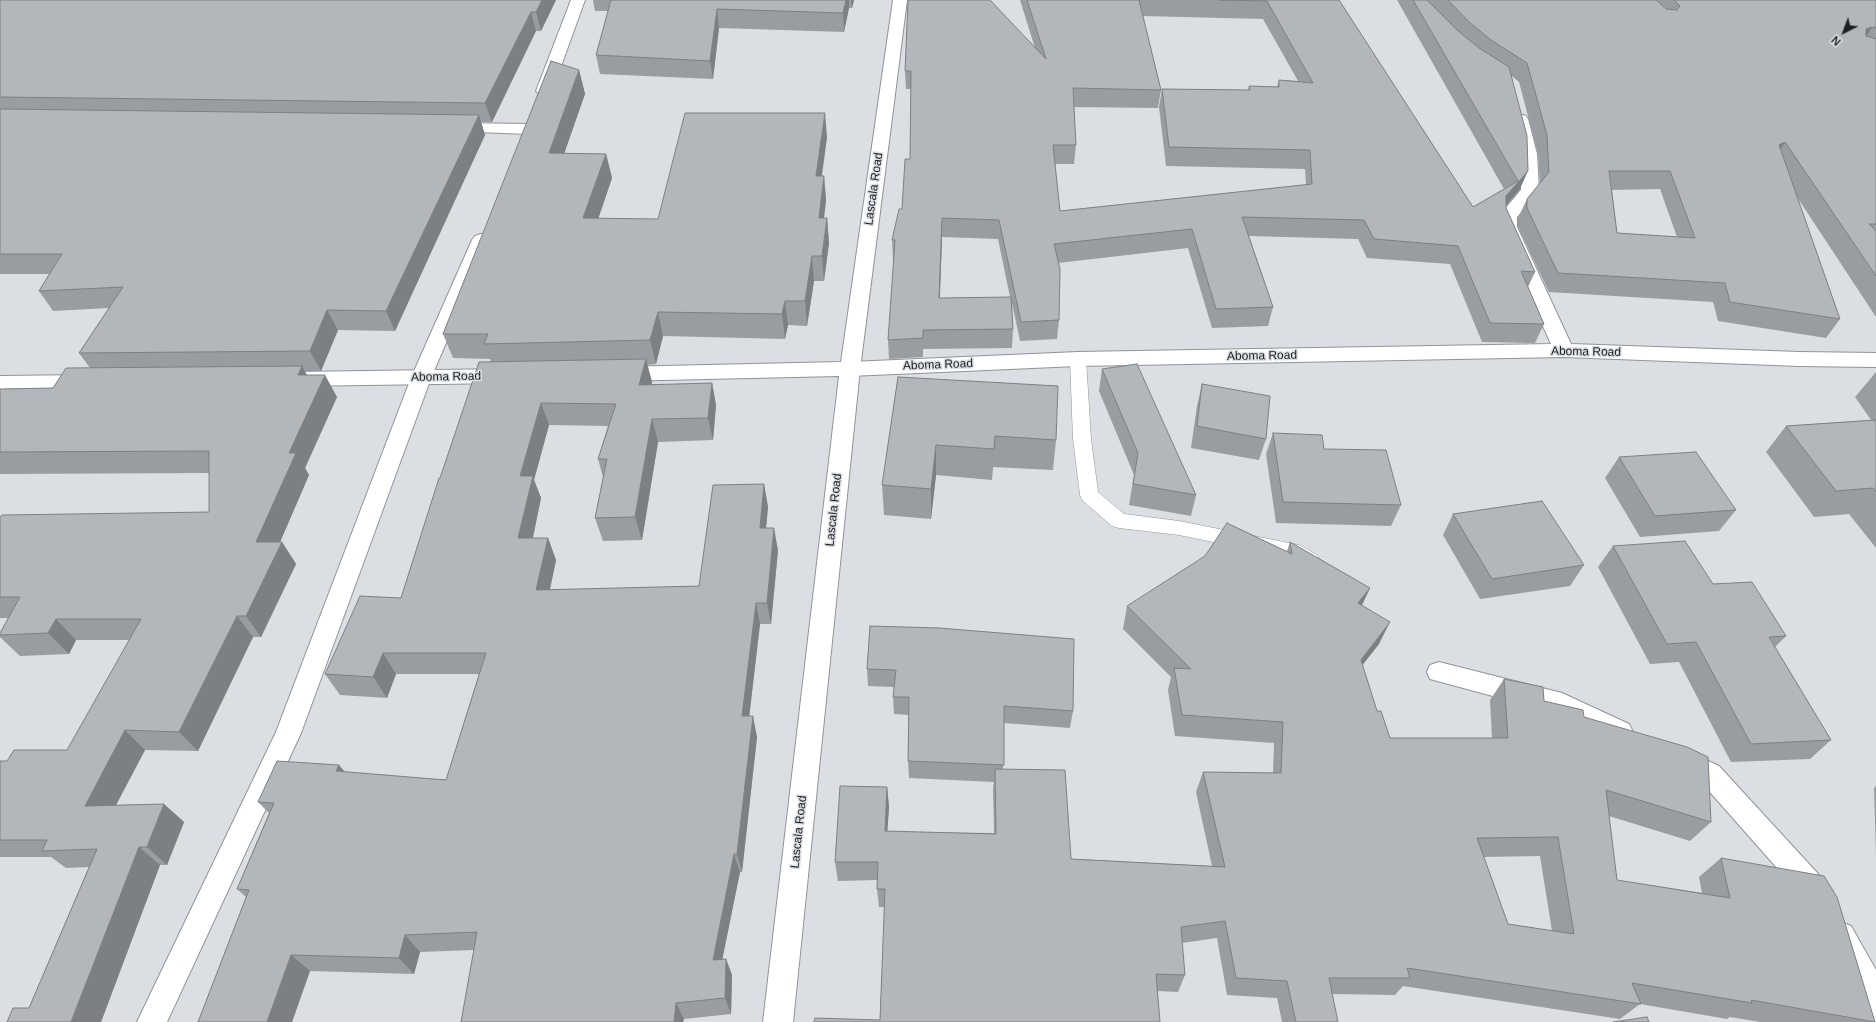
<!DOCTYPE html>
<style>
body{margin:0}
#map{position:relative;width:1876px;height:1022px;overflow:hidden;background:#dbdfe3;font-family:Helvetica,sans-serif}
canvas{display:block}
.north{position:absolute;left:1824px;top:12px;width:40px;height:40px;-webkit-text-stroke:3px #dbdfe3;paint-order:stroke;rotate:222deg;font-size:11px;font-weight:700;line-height:16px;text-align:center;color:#1e1f21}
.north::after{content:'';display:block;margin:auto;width:14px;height:18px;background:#1e1f21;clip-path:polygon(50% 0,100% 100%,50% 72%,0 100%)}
</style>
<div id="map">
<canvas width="1876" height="1022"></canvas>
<div class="north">N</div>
</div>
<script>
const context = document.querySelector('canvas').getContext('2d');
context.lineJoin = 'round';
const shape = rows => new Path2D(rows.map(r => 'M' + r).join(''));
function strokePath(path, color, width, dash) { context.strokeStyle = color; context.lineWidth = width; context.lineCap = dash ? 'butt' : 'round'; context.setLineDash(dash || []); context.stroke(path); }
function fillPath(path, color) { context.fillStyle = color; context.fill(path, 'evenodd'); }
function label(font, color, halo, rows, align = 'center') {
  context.font = font + ' Helvetica,sans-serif'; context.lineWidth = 3; context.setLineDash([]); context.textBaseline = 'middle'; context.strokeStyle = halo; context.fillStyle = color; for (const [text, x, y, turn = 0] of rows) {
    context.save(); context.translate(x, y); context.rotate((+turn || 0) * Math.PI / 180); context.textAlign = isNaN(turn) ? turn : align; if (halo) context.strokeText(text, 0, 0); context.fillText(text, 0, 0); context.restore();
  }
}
const service = shape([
 [1078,353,1084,355,1086,359,1091,439,1098,492,1124,514,1179,521,1299,545,1317,555,1320,561,1317,567,1310,569,1287,557,1179,535,1119,528,1112,526,1082,500,1080,495,1073,439,1070,359,1072,355,1078,353]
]);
const minor = shape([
 [571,0,585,0,552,91,549,94,544,96,539,94,536,91,571,0],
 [1520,114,1526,116,1528,119,1537,154,1539,191,1517,217,1517,227,1571,344,1799,352,1876,353,1876,367,1799,366,1564,357,1078,366,850,376,843,374,840,369,843,364,850,362,1078,352,1551,344,1499,227,1499,216,1521,190,1521,154,1512,119,1514,116,1520,114],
 [454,123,530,124,536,126,538,129,536,132,530,134,448,131,446,128,448,125,454,123],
 [481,234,487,236,490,240,431,378,301,733,167,1022,137,1022,276,732,411,378,472,240,475,236,481,234],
 [1439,662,1562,693,1629,724,1633,732,1629,740,1620,743,1548,711,1430,679,1427,672,1430,665,1439,662],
 [1683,749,1719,766,1820,876,1830,895,1826,905,1816,909,1806,905,1800,894,1701,782,1674,769,1670,761,1674,753,1683,749],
 [1841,922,1851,926,1876,970,1876,1022,1859,1022,1848,975,1827,936,1831,926,1841,922]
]);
const tertiary = shape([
 [893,0,907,0,860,369,793,1022,763,1022,839,376,619,381,612,379,609,374,612,369,619,367,841,362,893,0],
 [505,369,512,371,515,376,512,381,505,383,297,386,290,384,287,379,290,374,297,372,505,369],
 [87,375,94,377,97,382,94,387,87,389,0,390,0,376,87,375]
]);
const wall = shape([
 [0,0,556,0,541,31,536,31,492,122,481,122,485,135,395,331,338,330,321,371,304,371,307,375,337,397,305,468,309,475,280,542,282,542,296,564,261,637,253,637,198,751,145,750,116,805,164,804,184,822,167,865,160,865,101,1022,7,1022,29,1008,89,867,66,868,51,857,0,857,0,761,7,761,67,750,130,640,76,640,69,654,20,656,0,637,0,633,8,618,0,618,0,517,209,512,209,473,0,474,0,389,53,388,90,368,79,353,109,308,53,311,39,291,49,274,0,274],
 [593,0,854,0,852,8,849,8,844,32,719,28,713,79,600,74,596,55,608,11,595,11],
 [1020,0,1339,0,1473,207,1504,189,1397,0,1876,0,1876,317,1797,197,1840,319,1826,338,1718,321,1713,302,1549,292,1518,227,1518,218,1527,199,1540,183,1538,154,1519,82,1512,76,1520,189,1506,206,1506,208,1535,272,1528,287,1544,324,1535,343,1482,342,1450,264,1367,258,1358,239,1249,236,1273,307,1268,326,1212,328,1188,248,1058,263,1059,320,1057,339,1020,341,1012,303,1013,329,1012,348,923,349,923,357,889,359,888,340,894,259,893,259,892,240,902,209,910,159,911,89,906,89,905,71,1035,48],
 [1143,16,1263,19,1298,81,1279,80,1277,87,1249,86,1248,90,1162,89,1159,107,1166,166,1305,169,1306,185,1060,211,1055,164,1074,164,1076,145,1074,107,1158,108,1161,90],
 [1660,189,1677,237,1617,233,1612,190],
 [942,237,998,239,1010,297,940,298],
 [579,70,585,94,564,153,606,154,612,178,598,219,658,219,827,137,822,176,824,176,826,200,824,218,827,218,829,243,824,281,814,281,807,326,788,325,785,339,663,336,656,364,647,365,652,382,651,385,712,383,716,405,713,440,658,442,642,540,603,541,595,518,603,477,598,459,608,426,549,425,534,480,541,498,533,538,548,538,556,560,550,590,699,586,764,484,768,507,766,528,778,550,771,624,760,624,749,716,757,737,742,872,740,872,722,959,726,959,732,975,731,1014,684,1019,683,1022,461,1022,474,950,420,952,414,974,310,971,292,1022,198,1022,246,897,237,889,269,813,258,802,339,765,345,772,446,780,479,674,396,674,387,698,340,695,325,674,401,598,440,478,491,362,490,359,453,358,443,334],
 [1102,369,1196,495,1191,516,1129,505,1134,475,1099,391],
 [1876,372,1876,548,1849,514,1814,517,1766,452,1786,426,1871,420,1855,397],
 [898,377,1056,440,1053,470,993,467,992,480,936,475,931,519,884,515,882,485],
 [1202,384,1266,439,1259,460,1191,448,1197,406],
 [1273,433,1324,449,1401,505,1391,526,1276,523,1266,454],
 [1619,457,1736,510,1719,531,1640,537,1605,478],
 [1453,514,1584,565,1570,586,1480,599,1443,535],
 [1290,542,1370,588,1362,605,1379,644,1362,665,1377,711,1390,738,1492,738,1490,700,1504,679,1544,701,1584,717,1711,822,1690,841,1609,816,1617,880,1702,893,1699,877,1721,858,1875,1022,1760,1022,1730,1017,1727,1019,1640,1004,1620,1019,1403,986,1395,995,1332,994,1338,1022,1282,1022,1277,998,1227,995,1217,938,1182,943,1185,975,1178,992,1158,991,880,1020,885,907,879,907,877,889,877,880,838,881,835,862,887,787,889,807,887,832,994,833,993,789,994,782,909,778,908,761,909,715,894,714,893,697,894,687,868,686,867,669,870,626,1073,711,1070,728,1004,723,1003,769,1071,859,1212,866,1196,792,1203,772,1273,773,1274,743,1175,736,1168,690,1171,677,1123,629,1127,606,1287,551],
 [1540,856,1552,931,1508,924,1484,857],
 [1613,546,1713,584,1786,636,1775,647,1831,740,1810,759,1731,762,1679,662,1650,664,1598,567],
 [1876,786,1876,857,1874,788]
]);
const shadedWall = shape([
 [542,0,556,0,541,31,536,12],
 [846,0,849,0,849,8,844,32,843,13],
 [851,0,854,0,852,8],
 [717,9,719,28,713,79,710,61],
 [531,12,536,31,492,122,485,103],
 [1872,27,1861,46,1866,29],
 [579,70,585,94,556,177,549,153],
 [825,113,827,137,818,200,816,176],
 [479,115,485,135,395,331,386,311],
 [1785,142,1774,161,1779,145],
 [606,154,612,178,590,243,583,218],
 [1528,171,1520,189,1498,215,1506,196],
 [824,176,826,200,821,242,819,218],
 [827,218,829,243,824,281,822,256],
 [942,218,942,237,939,317,939,298],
 [812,256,814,281,807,326,805,301],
 [785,301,788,325,785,339,782,314],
 [327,310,338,330,321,371,310,351],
 [658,312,663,336,656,364,650,340],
 [646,359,652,382,645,408,639,385],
 [302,366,314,388,298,375],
 [325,375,337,397,305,468,309,475,271,563,256,542,289,453],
 [712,383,716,405,713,440,708,418],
 [541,403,549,425,534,480,541,498,528,560,518,538,520,476],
 [652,419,658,442,642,540,635,517],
 [995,436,993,467,992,480],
 [936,445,936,475,931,519,931,489],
 [764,484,768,507,764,550,760,528],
 [774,528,778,550,771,624,767,603],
 [548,538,556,560,545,612,536,590],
 [282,542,296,564,261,637,246,616],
 [1370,588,1359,611,1358,603],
 [756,603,760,624,747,736,742,716],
 [237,616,253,637,198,751,179,732],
 [56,619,76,640,69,654,48,633],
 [1390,622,1379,644,1350,681,1361,660],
 [383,653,396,674,387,698,373,677],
 [753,716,757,737,742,872,737,854],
 [125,730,145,750,106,824,85,806],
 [339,765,354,784,336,771],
 [887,787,889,807,886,851,885,831],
 [164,804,184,822,167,865,147,847],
 [139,847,160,865,101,1022,71,1022],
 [734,854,740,872,719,976,713,960],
 [405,935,420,952,414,974,399,958],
 [291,955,310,971,292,1022,267,1022],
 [726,959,732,975,731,1014,725,998],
 [676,1003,684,1019,683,1022,674,1022]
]);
const building = shape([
 [0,0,542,0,536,12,531,12,485,103,0,97,0,0],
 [611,0,846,0,843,13,717,9,710,61,596,55,611,0],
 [908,0,990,0,1046,59,1027,0,1139,0,1161,90,1073,88,1076,145,1053,145,1060,211,1312,184,1310,150,1169,147,1162,89,1250,90,1249,86,1279,87,1279,80,1313,83,1267,1,1219,0,1339,0,1473,207,1518,181,1413,0,1427,0,1457,30,1479,48,1509,67,1527,136,1528,171,1506,196,1506,208,1535,272,1521,271,1544,324,1490,323,1458,246,1374,239,1364,220,1242,217,1273,307,1216,309,1192,229,1054,244,1060,269,1059,320,1021,322,999,220,942,218,939,298,1011,297,1013,329,923,330,923,338,888,340,895,240,892,240,899,209,902,209,905,159,910,159,911,71,905,71,908,0],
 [1448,0,1656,0,1666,9,1677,10,1680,6,1674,0,1876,0,1876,28,1872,27,1866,29,1866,36,1876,39,1876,224,1869,224,1876,231,1876,276,1785,142,1779,145,1840,319,1730,302,1725,283,1558,273,1527,208,1527,199,1549,172,1547,135,1527,63,1491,40,1469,22,1448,0],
 [1609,171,1670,171,1695,238,1617,233,1609,171],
 [551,61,579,70,549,153,606,154,583,218,658,219,685,113,825,113,816,176,824,176,819,218,827,218,822,256,812,256,805,301,785,301,782,314,658,312,650,340,484,344,488,334,443,334,551,61],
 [0,109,479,115,386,311,327,310,310,351,79,353,123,287,39,291,62,254,0,254,0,109],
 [646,359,639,385,712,383,708,418,652,419,635,517,595,518,607,459,598,459,616,404,541,403,520,476,533,476,518,538,548,538,536,590,699,586,713,485,764,484,760,528,774,528,767,603,756,603,742,716,753,716,737,854,734,854,713,960,726,959,725,998,676,1003,674,1022,461,1022,477,932,405,935,399,958,291,955,267,1022,198,1022,249,890,237,889,274,803,258,802,277,761,339,765,336,771,446,780,486,653,383,653,373,677,325,674,360,596,401,598,439,478,440,478,479,362,646,359],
 [1137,364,1196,495,1133,484,1138,453,1102,369,1137,364],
 [302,366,298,375,325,375,289,453,296,453,256,542,282,542,246,616,237,616,179,732,125,730,85,806,164,804,147,847,139,847,71,1022,7,1022,13,1008,29,1008,97,849,42,851,47,840,0,840,0,761,7,761,14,750,67,750,141,619,56,619,48,633,0,635,0,633,20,597,0,597,0,517,2,515,209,512,209,451,0,452,0,389,53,388,66,368,302,366],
 [898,377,1058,386,1056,440,995,436,994,449,936,445,931,489,882,485,898,377],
 [1202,384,1270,396,1266,439,1197,426,1202,384],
 [1876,420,1876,492,1873,488,1836,491,1786,426,1876,420],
 [1273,433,1322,435,1324,449,1386,450,1401,505,1283,502,1273,433],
 [1696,452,1736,510,1655,516,1619,457,1696,452],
 [1542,501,1584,565,1492,579,1453,514,1542,501],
 [1227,523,1292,554,1290,542,1370,588,1358,603,1390,622,1361,660,1377,711,1381,711,1390,738,1508,738,1504,679,1543,687,1544,701,1583,710,1584,717,1687,747,1708,757,1711,822,1606,790,1617,880,1730,898,1721,858,1824,876,1837,897,1875,1022,1751,1000,1752,1003,1632,983,1641,1004,1407,968,1410,978,1329,978,1338,1022,1296,1022,1287,981,1236,978,1225,921,1181,927,1185,975,1156,974,1160,1022,814,1022,815,1018,880,1020,885,889,877,889,878,862,835,862,840,786,887,787,885,831,996,834,995,769,1065,770,1071,859,1225,867,1203,772,1281,773,1283,722,1182,715,1174,668,1191,669,1127,606,1205,556,1227,523],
 [1558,837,1574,934,1508,924,1477,838,1558,837],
 [1685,541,1713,584,1752,582,1786,636,1769,637,1831,740,1751,744,1696,642,1667,644,1613,546,1685,541],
 [870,626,939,628,1074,639,1073,711,1004,706,1004,765,908,761,909,697,893,697,896,670,867,669,870,626],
 [1647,1017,1649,1022,1613,1022,1647,1017]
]);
const streetNames = [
 ["Lascala Road",874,189,-82],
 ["Aboma Road",1586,352,1],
 ["Aboma Road",1262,356,-1],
 ["Aboma Road",938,365,-2],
 ["Aboma Road",446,377,-1],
 ["Lascala Road",834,510,-84],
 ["Lascala Road",799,832,-84]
];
strokePath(service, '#909498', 1);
strokePath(minor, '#909498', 2);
strokePath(tertiary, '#909498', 2);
fillPath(service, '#fff');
fillPath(minor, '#fff');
fillPath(tertiary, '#fff');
fillPath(wall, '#999da1');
fillPath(shadedWall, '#7d8083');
fillPath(building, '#b2b7bb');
strokePath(building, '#7d8083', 1);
label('12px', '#1e1f21', '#dbdfe3', streetNames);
</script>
